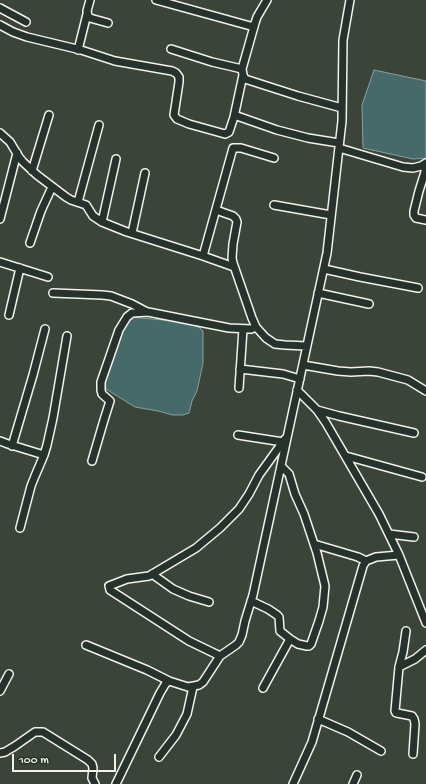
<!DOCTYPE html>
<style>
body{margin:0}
#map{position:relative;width:426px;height:784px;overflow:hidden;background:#3b4439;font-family:"Gochi Hand",sans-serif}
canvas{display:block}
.scale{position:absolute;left:12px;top:754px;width:104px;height:18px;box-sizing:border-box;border:2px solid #f4f1e8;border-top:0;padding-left:5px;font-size:12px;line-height:14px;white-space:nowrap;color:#f4f1e8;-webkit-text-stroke:3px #26332d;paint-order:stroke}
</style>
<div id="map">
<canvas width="426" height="784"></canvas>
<div class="scale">100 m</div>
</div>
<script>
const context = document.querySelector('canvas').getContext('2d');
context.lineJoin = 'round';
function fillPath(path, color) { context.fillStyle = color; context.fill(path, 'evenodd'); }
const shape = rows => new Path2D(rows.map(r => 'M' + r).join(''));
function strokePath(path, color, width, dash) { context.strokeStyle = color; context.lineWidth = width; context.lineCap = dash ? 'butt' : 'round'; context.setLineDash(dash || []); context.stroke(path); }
const water = shape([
 [374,70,426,81,426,158,413,159,363,148,362,105,374,70],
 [130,317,174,321,196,326,200,328,203,331,203,363,197,391,192,401,189,413,183,415,173,415,158,411,135,407,106,389,105,379,108,370,113,357,120,336,130,317]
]);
const minor = shape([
 [90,0,87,11,88,16,90,18,108,23],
 [156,0,254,27],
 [267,0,257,17,255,23,242,69,243,75,245,79,298,96,342,108],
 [0,8,26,22],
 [0,25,13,32,27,37,81,50,115,61,172,71,176,73,179,77,179,82,174,115,177,119,189,124,225,134,229,132,234,117,235,116,237,116,277,130,308,138,339,143],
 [171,49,212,62,242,69],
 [78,50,87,14],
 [234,117,243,75],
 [0,133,10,142,19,157,23,162,37,175,66,197,71,200,86,205,93,216,102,222,127,232,203,256,234,267],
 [339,148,403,167,413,168,421,166,426,163],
 [425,164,425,172,419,191,414,211,414,215,416,218,426,220],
 [32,171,49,115],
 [78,202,99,125],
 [274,205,331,215],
 [216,210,233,216,236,219,237,222,233,244,232,258,233,263,252,318,256,327,266,338,275,344,285,345,307,346],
 [0,219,17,153],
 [102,222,116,159],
 [132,233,145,173],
 [30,243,41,211,52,187],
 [203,256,233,148,241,148,274,158],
 [0,262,48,277],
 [324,269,360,277,418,288],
 [53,293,102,295,111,296,132,304,147,312],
 [318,293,369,304],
 [9,315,20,268],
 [303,365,338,371,351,372,369,371,378,372,408,380,426,391],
 [240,369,283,374,300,379],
 [239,388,243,329],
 [297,390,317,410,326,423,379,514,399,555,426,623],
 [317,410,339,416,414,433],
 [238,435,283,442],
 [0,441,8,444,44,455],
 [12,446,33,375,45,329],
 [346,456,422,477],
 [92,461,104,420,110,401,102,394,101,390,101,382,119,330,127,317,132,313,148,312,229,328,251,329,256,327],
 [20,528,31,486,35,476,44,455,47,445,53,418,67,336],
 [389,534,414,537],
 [314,544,358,557,366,561],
 [152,574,173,589,189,596,209,602],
 [251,601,268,609,277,615,279,617,280,631,290,639,298,644,307,646,309,646,311,644,319,621,323,607,325,586,317,553,304,514,295,494,289,474,281,466],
 [406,631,403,652,399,667,395,711,396,713,397,713,412,716,414,719,415,724,413,754],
 [86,645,147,670,169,681],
 [220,656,189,641,110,590,109,586,127,579,149,576,196,548,220,528,239,509,249,494,259,475,285,439],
 [399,667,415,659,426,650],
 [263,688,290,639],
 [0,691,9,674],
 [318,719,348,732,381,751],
 [0,753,5,752,15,746,35,732,43,732,88,760,92,764,93,768,92,778,95,784],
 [159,757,176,735,187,714,193,687],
 [116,784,160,693,166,683,169,681,188,687,199,685,203,682,220,656,236,645,239,642,242,635,245,621,253,595,327,253,342,121,343,40,350,0],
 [293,784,312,742,363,566,366,561,376,557,399,555],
 [353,784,357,775]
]);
fillPath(water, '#456a69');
strokePath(water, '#8ba09c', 1);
strokePath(minor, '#f4f1e8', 10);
strokePath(minor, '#26332d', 7);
</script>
